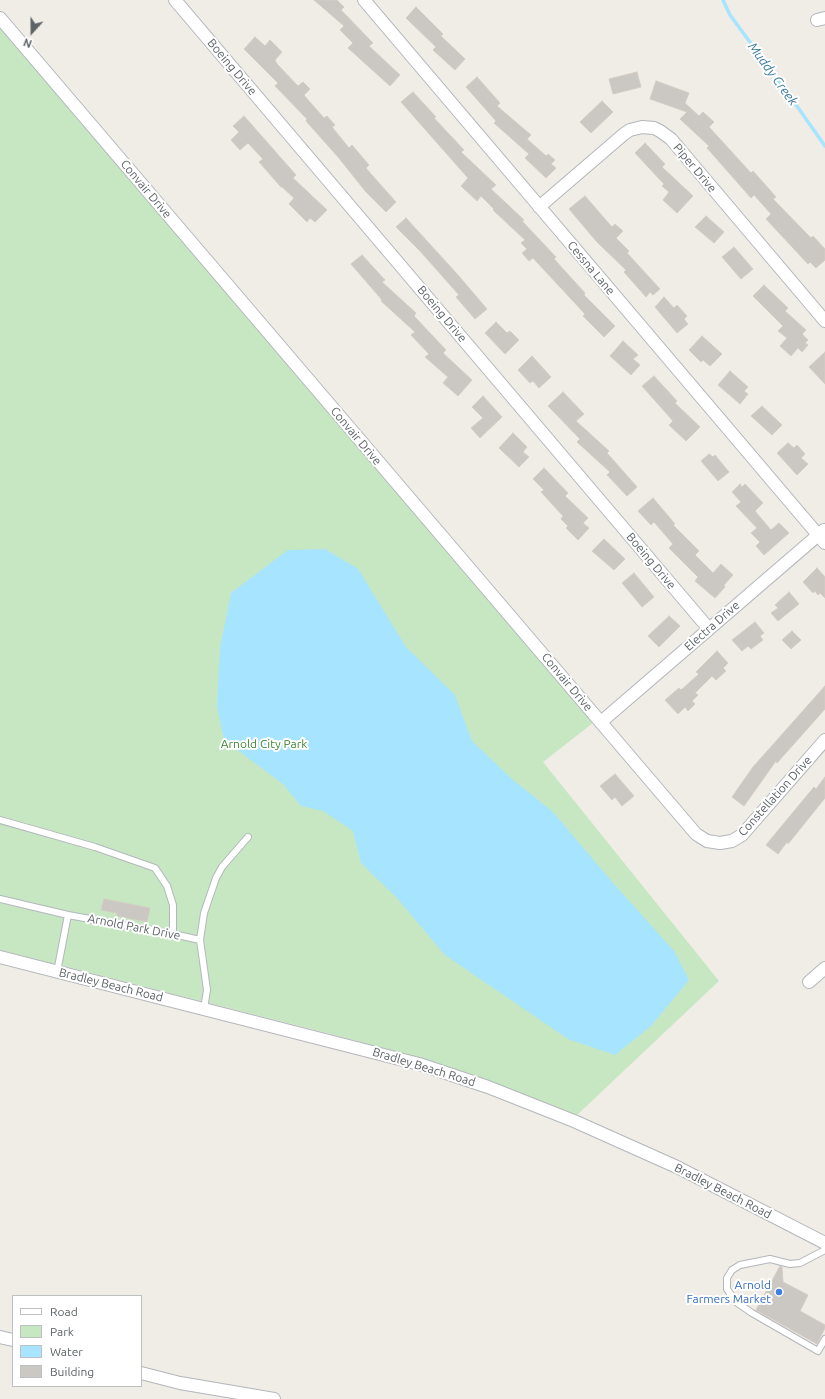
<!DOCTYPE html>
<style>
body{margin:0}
#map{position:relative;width:825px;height:1399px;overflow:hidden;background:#f0ece6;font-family:Ubuntu,sans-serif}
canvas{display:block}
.legend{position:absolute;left:12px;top:1295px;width:130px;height:92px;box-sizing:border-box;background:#fff;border:1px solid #bec1c2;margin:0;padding:5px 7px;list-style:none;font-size:12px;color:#5d6366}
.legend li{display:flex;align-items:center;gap:8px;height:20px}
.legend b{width:20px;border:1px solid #bec1c2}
.north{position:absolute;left:12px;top:12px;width:40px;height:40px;-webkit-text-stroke:3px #fff;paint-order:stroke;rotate:201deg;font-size:11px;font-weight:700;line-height:16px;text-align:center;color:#5d6366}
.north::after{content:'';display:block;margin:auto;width:14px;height:18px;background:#5d6366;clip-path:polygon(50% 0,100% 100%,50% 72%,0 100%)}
</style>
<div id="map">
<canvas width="825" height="1399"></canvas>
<ul class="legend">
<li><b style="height:5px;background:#fff"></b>Road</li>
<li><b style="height:11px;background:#c7e7c3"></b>Park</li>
<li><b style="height:11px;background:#a7e4ff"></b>Water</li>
<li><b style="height:11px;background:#cbc7c2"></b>Building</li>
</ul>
<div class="north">N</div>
</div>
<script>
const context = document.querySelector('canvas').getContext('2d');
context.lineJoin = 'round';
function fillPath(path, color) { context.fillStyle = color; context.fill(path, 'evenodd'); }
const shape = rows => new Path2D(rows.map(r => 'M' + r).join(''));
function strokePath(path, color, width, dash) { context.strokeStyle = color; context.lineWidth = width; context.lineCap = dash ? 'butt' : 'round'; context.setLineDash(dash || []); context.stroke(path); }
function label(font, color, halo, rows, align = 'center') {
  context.font = font + ' Ubuntu,sans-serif'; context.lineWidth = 4; context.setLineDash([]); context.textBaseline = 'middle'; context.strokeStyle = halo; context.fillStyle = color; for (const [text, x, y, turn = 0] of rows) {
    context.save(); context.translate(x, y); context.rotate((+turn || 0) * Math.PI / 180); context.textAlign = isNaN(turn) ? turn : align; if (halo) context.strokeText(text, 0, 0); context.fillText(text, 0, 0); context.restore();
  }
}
const green = shape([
 [0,25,593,723,543,762,719,981,577,1115,494,1083,420,1058,331,1034,0,950]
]);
const water = shape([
 [325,549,358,569,406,647,455,695,472,741,513,780,552,811,614,884,674,951,689,980,651,1026,615,1055,568,1039,445,955,397,898,361,863,353,831,323,811,301,806,283,784,224,740,217,706,220,648,231,593,288,550]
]);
const stream = shape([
 [723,0,730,15,794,102,825,146]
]);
const building = shape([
 [314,0,337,0,344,7,341,10,373,43,369,46,400,75,390,86,348,48,353,43,340,30,344,26,314,0],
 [416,7,443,34,441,36,465,59,455,70,433,50,436,47,406,18,416,7],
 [255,37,265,46,270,40,282,52,275,60,277,64,298,86,303,82,310,89,304,95,309,101,324,118,327,116,335,125,332,127,349,148,352,145,369,165,366,168,371,174,396,202,386,212,366,192,338,157,306,121,307,119,275,86,278,83,244,49,255,37],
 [637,72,641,87,613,94,609,79,637,72],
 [477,77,500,103,497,106,531,135,527,139,546,156,548,154,555,160,551,164,556,168,546,178,525,158,529,154,494,123,496,121,466,87,477,77],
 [656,81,689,93,685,103,699,116,703,112,714,122,709,127,751,173,753,171,776,197,773,199,811,238,813,236,825,249,825,260,816,268,810,262,808,264,766,219,771,214,754,195,751,198,707,148,709,146,680,119,687,112,650,99,656,81],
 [413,92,436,117,434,118,464,150,461,152,496,185,491,189,524,220,522,221,556,257,554,259,585,293,584,295,615,326,604,337,583,316,585,314,533,258,529,261,522,253,527,249,521,243,525,240,493,210,494,209,481,196,477,201,461,186,468,178,401,102,413,92],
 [602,101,613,112,591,133,580,122,602,101],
 [244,116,296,175,293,178,327,210,315,222,310,218,307,222,289,204,294,198,282,187,281,187,259,162,263,159,248,143,240,150,231,140,239,132,233,126,244,116],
 [645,143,665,164,662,167,693,196,677,213,663,200,669,192,662,186,664,184,635,153,645,143],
 [585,196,612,227,615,224,623,231,616,238,629,251,627,253,660,289,653,295,650,292,646,297,624,272,626,270,597,242,569,209,585,196],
 [706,216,724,232,714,243,695,227,706,216],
 [406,218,458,275,487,309,475,319,456,297,459,295,420,251,396,227,406,218],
 [734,247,753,269,741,279,722,257,734,247],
 [362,255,385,280,382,282,416,313,414,316,446,350,443,353,472,380,458,396,443,383,448,377,425,357,429,354,411,335,415,332,381,301,382,300,351,264,362,255],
 [764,285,788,308,785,311,806,330,802,334,808,340,805,343,808,345,802,352,798,348,791,356,780,346,787,338,778,331,783,326,753,296,764,285],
 [664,297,674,308,677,305,687,316,684,319,688,324,677,333,655,307,664,297],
 [496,322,507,333,510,331,519,340,505,354,485,333,496,322],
 [702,336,722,354,710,366,703,360,701,362,689,350,702,336],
 [623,341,638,355,633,359,640,365,631,375,610,356,623,341],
 [825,352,825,384,809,367,825,352],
 [532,356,551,377,539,388,533,381,530,383,518,370,532,356],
 [730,371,748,387,744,391,748,394,740,404,718,385,730,371],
 [654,376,677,401,675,403,700,427,686,441,669,425,673,421,642,386,654,376],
 [563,392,584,414,576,421,609,451,607,453,637,487,627,496,607,475,610,472,577,442,580,439,548,406,563,392],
 [483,396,502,417,480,438,471,428,483,418,472,407,483,396],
 [762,406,782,425,772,435,751,416,762,406],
 [513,433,527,447,523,452,529,457,519,467,499,448,513,433],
 [788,443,794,448,797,445,805,454,801,458,808,464,797,475,777,453,788,443],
 [709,454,713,457,715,455,729,472,718,481,701,461,709,454],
 [544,468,568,493,565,496,588,518,583,523,589,528,578,540,566,528,568,526,561,519,563,516,541,492,544,490,533,479,544,468],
 [740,484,742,487,745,484,763,503,755,511,771,530,779,523,789,533,764,555,756,546,760,542,751,533,757,528,736,506,741,502,732,492,740,484],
 [653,498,675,524,673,525,699,551,695,555,713,573,721,564,733,575,724,585,725,587,715,598,695,581,698,577,669,548,673,544,654,522,651,525,638,511,653,498],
 [604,539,625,559,614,570,592,551,604,539],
 [817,568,825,577,825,598,820,593,818,595,815,591,813,593,803,582,817,568],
 [634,573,654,597,642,607,622,583,634,573],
 [789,592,799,604,778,621,771,613,778,608,775,605,789,592],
 [669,616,680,626,659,647,648,636,669,616],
 [755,622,764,633,760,636,763,640,751,649,748,646,742,651,732,640,755,622],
 [792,631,801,640,791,649,782,640,792,631],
 [717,651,728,663,723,668,726,671,716,680,712,676,695,693,698,695,692,701,695,704,688,711,685,707,678,714,665,700,679,688,681,690,699,674,696,672,717,651],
 [825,686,825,709,777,763,776,761,744,806,732,797,753,767,825,686],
 [615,774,634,796,622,806,615,797,612,800,600,786,615,774],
 [825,777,825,798,788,844,787,842,778,854,766,845,814,787,816,789,825,777],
 [104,899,150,908,147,922,117,916,117,913,101,910,104,899],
 [780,1266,782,1267,783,1282,808,1295,800,1311,825,1325,825,1328,817,1344,756,1310,780,1266]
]);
const lane = shape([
 [0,820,95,847,155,868,167,886,173,905,173,934],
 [0,899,68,915,173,934,200,940,207,990,204,1009],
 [200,940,204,913,216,878,222,867,248,837],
 [57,972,68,915],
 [825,1250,800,1263,790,1264,770,1259,740,1265,732,1270,727,1278,727,1289,736,1302,752,1313,818,1351,825,1339]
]);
const street = shape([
 [175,0,709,629],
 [364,0,825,543],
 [0,18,696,834,707,841,720,843,732,841,742,835,825,740],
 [817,20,825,18],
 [539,207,624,134,630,130,642,127,654,128,660,131,671,139,825,321],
 [601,722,824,530],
 [0,957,419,1064,488,1087,574,1121,677,1167,825,1243],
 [809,982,825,968],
 [0,1337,13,1340],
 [141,1373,180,1383,274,1399]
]);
const markers = [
 [779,1292,4,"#3f7fe0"]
];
const streetNames = [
 ["Boeing Drive",232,67,50],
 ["Piper Drive",695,168,50],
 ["Convair Drive",146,189,50],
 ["Cessna Lane",591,268,50],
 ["Boeing Drive",442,314,50],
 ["Convair Drive",356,436,50],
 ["Boeing Drive",651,561,50],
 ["Electra Drive",712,626,-41],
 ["Convair Drive",567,682,50],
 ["Constellation Drive",775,796,-48],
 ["Arnold Park Drive",134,927,11],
 ["Bradley Beach Road",111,985,14],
 ["Bradley Beach Road",424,1067,17],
 ["Bradley Beach Road",723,1191,27]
];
const parkNames = [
 ["Arnold City Park",264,744]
];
const shopNames = [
 ["Arnold",771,1285],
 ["Farmers Market",771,1299]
];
const waterNames = [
 ["Muddy Creek",773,74,54]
];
fillPath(green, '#c7e7c3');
fillPath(water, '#a7e4ff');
strokePath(stream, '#a7e4ff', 3.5);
fillPath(building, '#cbc7c2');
strokePath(building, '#d5cdc4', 1);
strokePath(lane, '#b3b7bb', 8);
strokePath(street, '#b3b7bb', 14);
strokePath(lane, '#fff', 6);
strokePath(street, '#fff', 12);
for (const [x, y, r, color] of markers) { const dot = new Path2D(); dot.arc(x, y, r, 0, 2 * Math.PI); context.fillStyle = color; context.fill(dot); strokePath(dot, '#fff', 1.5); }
label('12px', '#5d6366', '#fff', streetNames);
label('12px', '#3c8635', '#fff', parkNames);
label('12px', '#366cbe', '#fff', shopNames, 'right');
label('italic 13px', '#3c7ba1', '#fff', waterNames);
</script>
